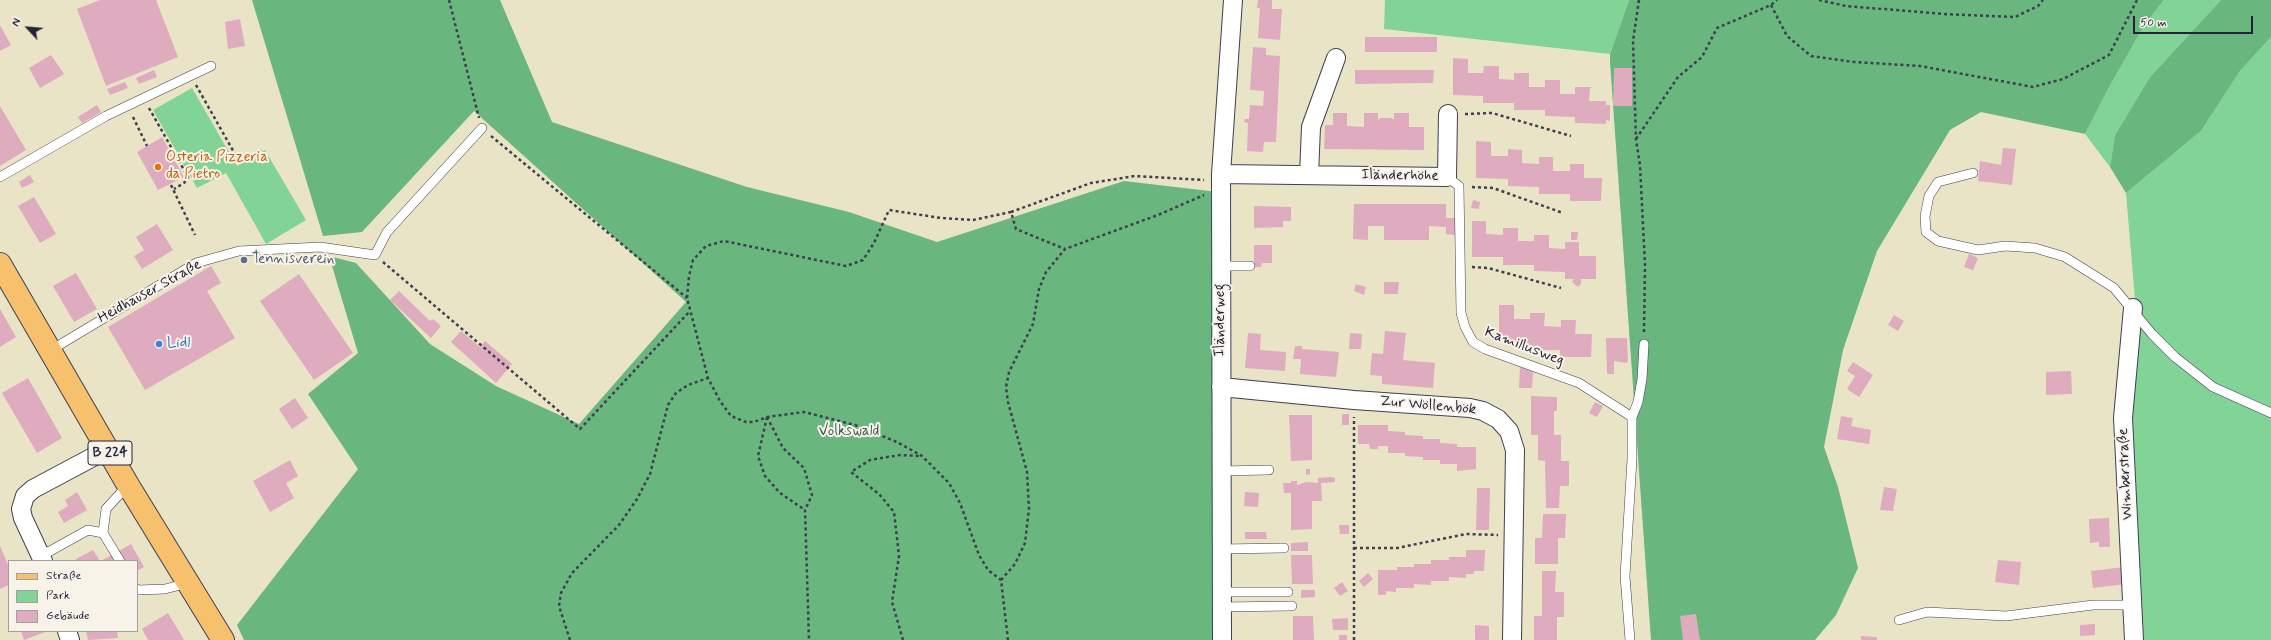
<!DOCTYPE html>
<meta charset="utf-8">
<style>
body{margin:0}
#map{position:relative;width:2271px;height:640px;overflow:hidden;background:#eae4c6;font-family:Mynerve,sans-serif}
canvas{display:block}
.legend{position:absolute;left:8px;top:560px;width:130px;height:72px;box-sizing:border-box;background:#f7f3e8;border:1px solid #a29fa3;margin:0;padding:5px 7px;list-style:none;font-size:12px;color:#22223b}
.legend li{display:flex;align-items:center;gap:8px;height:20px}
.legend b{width:20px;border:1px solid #a29fa3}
.north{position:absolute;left:8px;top:8px;width:40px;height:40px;-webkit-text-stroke:3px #f7f3e8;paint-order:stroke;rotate:296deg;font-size:11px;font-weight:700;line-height:16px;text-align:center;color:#22223b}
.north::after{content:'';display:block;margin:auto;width:14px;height:18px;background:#22223b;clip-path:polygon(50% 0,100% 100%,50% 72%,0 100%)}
.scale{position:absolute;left:2133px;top:16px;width:120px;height:18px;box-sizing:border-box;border:2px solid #22223b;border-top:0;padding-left:5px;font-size:12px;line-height:14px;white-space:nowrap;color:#22223b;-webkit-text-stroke:3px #f7f3e8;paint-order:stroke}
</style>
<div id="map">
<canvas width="2271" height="640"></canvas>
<ul class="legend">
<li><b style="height:5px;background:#f7c06c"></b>Straße</li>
<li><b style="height:11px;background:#82d496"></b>Park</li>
<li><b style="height:11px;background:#deabbf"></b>Gebäude</li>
</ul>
<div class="north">N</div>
<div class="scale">50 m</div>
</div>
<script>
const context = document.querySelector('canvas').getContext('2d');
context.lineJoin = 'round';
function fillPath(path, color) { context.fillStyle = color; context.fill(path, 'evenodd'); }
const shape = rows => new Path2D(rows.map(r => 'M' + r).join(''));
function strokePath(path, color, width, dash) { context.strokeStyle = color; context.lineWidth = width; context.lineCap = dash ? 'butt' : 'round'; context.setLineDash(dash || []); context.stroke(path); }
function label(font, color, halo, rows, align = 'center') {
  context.font = font + ' Mynerve,sans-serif'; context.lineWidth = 4; context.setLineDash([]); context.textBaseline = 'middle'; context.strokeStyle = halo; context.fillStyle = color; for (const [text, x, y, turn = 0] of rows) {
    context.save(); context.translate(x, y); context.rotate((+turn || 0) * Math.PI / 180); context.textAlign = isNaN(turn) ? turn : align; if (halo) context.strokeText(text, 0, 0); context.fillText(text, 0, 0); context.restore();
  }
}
const green = shape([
 [1385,0,1629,0,1610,54,1384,29],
 [2164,0,2221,0,2150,77,2115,135,2110,167,2085,134,2107,91,2145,24],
 [2271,37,2271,640,2139,640,2130,421,2135,300,2126,193,2201,131,2240,71],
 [192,88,237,166,265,150,306,220,266,244,226,173,197,188,153,110]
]);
const forest = shape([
 [252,0,500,0,552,122,747,187,849,212,937,242,1124,181,1218,192,1220,640,244,640,237,625,358,469,308,394,358,353,329,256,356,263,430,344,496,386,579,424,686,302,474,111,362,232,323,236],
 [1629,0,2164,0,2145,24,2107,91,2085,134,1981,112,1950,130,1877,251,1843,350,1824,447,1838,487,1858,568,1836,615,1815,640,1651,640,1610,62,1610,54],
 [2221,0,2271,0,2271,37,2240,71,2201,131,2126,193,2110,167,2115,135,2150,77]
]);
const building = shape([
 [100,0,156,0,178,57,106,86,77,9],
 [1258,0,1272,0,1272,9,1282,9,1280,40,1258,38,1260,8,1257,8],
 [240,19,245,46,228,49,225,22],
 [0,25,11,45,0,51],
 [1365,37,1437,37,1437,52,1365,52],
 [1253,47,1266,48,1266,55,1280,56,1276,142,1264,142,1263,152,1247,151,1248,123,1244,122,1245,119,1249,119,1250,105,1263,106,1264,91,1250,90],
 [51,55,64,74,40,88,29,68],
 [1453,58,1468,59,1468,73,1483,73,1484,66,1499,66,1499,79,1514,80,1514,73,1529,73,1529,87,1545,87,1545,80,1560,80,1560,94,1575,94,1575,87,1592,87,1590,88,1589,101,1606,101,1606,105,1610,105,1610,121,1606,120,1606,124,1575,123,1575,117,1545,116,1545,110,1514,110,1514,103,1483,103,1483,96,1453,95],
 [1614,68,1632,68,1632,106,1613,106],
 [154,70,157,77,139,84,136,78],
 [1355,70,1434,70,1433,83,1355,84],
 [125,82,128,88,110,95,107,89],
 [97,105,101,112,82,123,78,117],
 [0,106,26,150,0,166],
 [1333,113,1347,113,1347,126,1364,127,1364,113,1378,113,1378,121,1380,118,1392,118,1394,120,1394,113,1409,113,1409,127,1424,127,1424,150,1324,149,1325,125,1333,125],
 [162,137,184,177,158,190,137,152],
 [1476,141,1491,142,1491,156,1508,156,1508,149,1522,150,1522,163,1539,164,1539,157,1553,157,1553,171,1570,171,1570,164,1584,164,1584,178,1602,178,1601,201,1570,201,1570,194,1539,194,1539,187,1508,186,1508,179,1476,178],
 [2003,148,2016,149,2012,185,1978,181,1980,161,2001,165],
 [30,175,34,182,22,188,19,182],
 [34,197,56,234,40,243,18,206],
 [1473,200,1480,202,1479,209,1471,208],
 [1354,204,1446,204,1446,218,1455,218,1455,235,1446,234,1446,227,1429,226,1429,240,1384,240,1384,226,1368,226,1368,240,1353,239],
 [1254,206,1291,207,1291,221,1283,221,1283,227,1254,228],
 [1472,221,1486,221,1486,234,1503,235,1503,228,1518,228,1518,241,1534,241,1534,235,1549,235,1549,248,1565,249,1565,242,1579,242,1579,256,1596,256,1596,279,1581,279,1581,284,1578,287,1572,282,1574,279,1565,279,1565,272,1534,271,1534,265,1503,265,1503,257,1472,257],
 [157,224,173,250,142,269,134,256,144,250,136,237],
 [1571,232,1578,232,1577,240,1571,240],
 [1254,245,1272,245,1272,263,1262,263,1261,267,1254,267],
 [1969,254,1978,258,1973,270,1964,267],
 [211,266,221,283,207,291,235,338,145,390,108,327],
 [76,273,97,309,74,322,53,286],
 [299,274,353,353,314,380,260,301],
 [1384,282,1399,282,1398,294,1384,294],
 [1356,284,1366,287,1364,295,1354,291],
 [399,291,430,321,433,319,441,326,431,338,390,300],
 [1499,305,1514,305,1514,319,1530,319,1530,313,1545,313,1544,326,1561,327,1561,320,1576,320,1575,334,1592,334,1591,357,1560,357,1560,350,1529,350,1529,343,1499,342],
 [0,309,16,337,0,347],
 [1894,315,1904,321,1898,331,1888,325],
 [461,331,480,347,485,341,512,364,496,383,451,342],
 [1385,331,1406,333,1403,360,1435,363,1433,388,1382,384,1382,376,1370,375,1372,353,1383,354],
 [1248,333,1261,334,1260,350,1286,352,1285,371,1245,368],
 [1350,333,1362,334,1361,349,1349,349],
 [1606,338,1627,338,1628,361,1626,363,1614,361,1614,374,1607,374],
 [1295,346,1302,346,1302,349,1339,352,1336,377,1300,374,1301,359,1293,359],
 [1853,362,1873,375,1859,397,1847,389,1855,376,1847,371],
 [1520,367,1533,372,1532,388,1519,388],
 [2071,371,2072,394,2046,395,2046,372],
 [28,378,62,438,37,453,2,393],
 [1531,396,1557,397,1557,411,1554,411,1554,435,1561,435,1561,461,1569,461,1569,486,1560,486,1559,508,1546,508,1545,461,1538,460,1538,435,1531,435],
 [295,398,308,418,292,429,279,409],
 [1595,402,1603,406,1597,417,1589,413],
 [1342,414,1349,414,1349,425,1342,425],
 [1289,415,1312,415,1312,460,1291,461],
 [1841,416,1853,418,1851,426,1871,430,1869,444,1837,439],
 [1358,425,1388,425,1388,431,1405,432,1405,435,1423,436,1423,439,1440,439,1440,443,1457,444,1457,447,1476,447,1476,469,1457,471,1457,464,1440,464,1440,460,1423,460,1423,457,1405,456,1405,453,1388,453,1388,446,1378,446,1378,449,1370,449,1369,444,1358,444],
 [290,460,298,476,286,483,294,498,270,512,253,481],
 [1306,469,1310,469,1310,474,1306,475],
 [1331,477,1335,478,1335,482,1321,483,1322,501,1312,501,1312,529,1291,530,1291,493,1284,493,1283,483,1291,483,1291,481,1297,481,1297,485,1306,482,1318,483,1318,478],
 [1884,487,1897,489,1893,511,1880,510],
 [1477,488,1490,488,1489,530,1476,530],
 [77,492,87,510,64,523,58,512,68,506,65,500],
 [1245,492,1259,493,1258,507,1244,506],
 [1543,514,1566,514,1565,538,1558,538,1558,564,1535,564,1535,538,1542,538],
 [2109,518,2110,547,2099,547,2099,542,2090,543,2089,519],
 [1339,525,1349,525,1349,534,1340,534],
 [1245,532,1266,532,1267,539,1245,539],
 [1308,542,1308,551,1291,551,1291,543],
 [131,544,144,567,137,571,137,561,101,561],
 [0,546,9,567,9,585,0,589],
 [93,550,100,561,77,561,76,559],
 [1466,550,1485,550,1484,571,1474,571,1474,574,1466,574,1466,578,1449,577,1449,581,1431,581,1431,585,1414,584,1414,588,1396,588,1396,592,1386,591,1386,595,1378,595,1378,570,1397,570,1397,567,1414,567,1414,564,1431,564,1431,560,1449,560,1449,557,1466,557],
 [1291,555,1312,555,1313,584,1292,584],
 [1998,560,2021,562,2019,585,1995,582],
 [2124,567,2126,584,2093,588,2091,571],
 [1542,571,1556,571,1555,592,1564,592,1564,617,1557,617,1557,640,1534,640,1534,616,1542,616],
 [1368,573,1373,579,1364,587,1359,581],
 [1342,582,1348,591,1340,596,1334,588],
 [1301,590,1315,590,1315,597,1301,598],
 [168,613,184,640,148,640,142,629],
 [1696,614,1700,640,1683,640,1680,616],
 [1293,616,1313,616,1314,640,1293,640],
 [1348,618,1348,630,1333,630,1332,619],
 [2095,624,2095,635,2080,636,2080,625],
 [1475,625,1489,626,1489,640,1475,640],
 [21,631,44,631,45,632,24,640],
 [86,631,117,631,118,638,88,640],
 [1339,635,1347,635,1347,640,1339,640],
 [1861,636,1877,637,1877,640,1861,640]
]);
const path = shape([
 [449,0,479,118],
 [1639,0,1633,41,1636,140,1640,165,1645,265,1644,332],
 [1819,0,1846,6,1944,14,2015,17,2038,6,2043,0],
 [1771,5,1787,36,1811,56,1854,62,1920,66,2033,87,2063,79,2109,55,2137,0],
 [196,85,240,163,261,150],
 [149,108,188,177,184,183,174,189],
 [1465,114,1492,113,1571,136],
 [133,117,147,146],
 [491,136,687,298],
 [1636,139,1678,77,1702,57,1717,28,1771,5,1777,0],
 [171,185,195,235],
 [1472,187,1493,188,1563,213],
 [1011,212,1091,183,1135,176,1204,180],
 [383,262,580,429,690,311],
 [1472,267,1488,268,1561,288],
 [767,417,783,448,804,468,812,495,805,510,809,640],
 [767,417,758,456,765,476,780,493,805,510],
 [1354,548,1397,548,1466,534,1498,535],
 [1001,580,1015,564,1025,543,1029,509,1027,472,1008,402,1006,387,1009,372,1033,324,1039,289,1046,272,1065,249,1158,215,1204,195],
 [570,640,559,606,561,593,572,573,619,525,637,499,650,474,668,405,676,393,688,385,708,378],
 [903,640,892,602,899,556,894,512,879,494,851,472,870,460,900,455,921,456],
 [1008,640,1001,580,988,570,979,555,960,503,949,483,922,456,897,442,855,425,804,412,767,417,754,422,746,422,731,416,720,401,708,378,687,298,689,276,693,260,706,246,724,241,846,266,863,260,874,243,889,210,941,218,973,220,1011,212,1016,229,1065,249],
 [1354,640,1354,417]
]);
const lane = shape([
 [1973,173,1938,182,1929,196,1925,216,1926,232,1938,241,1978,250,2005,246,2035,248,2065,257,2114,288,2152,334,2175,357,2213,387,2271,413],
 [0,177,106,116,211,66],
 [1447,177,1459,186,1461,313,1465,327,1473,342,1485,349,1579,383,1632,417],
 [1221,266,1250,266],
 [51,350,196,263,239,251,320,247,375,255,387,232,482,128],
 [1220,471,1269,470],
 [1221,549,1284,548],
 [41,556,88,530,103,533],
 [120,561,103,533,106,509,128,485],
 [137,589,138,590,165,589,188,583],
 [1221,592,1288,592],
 [1221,607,1292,606],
 [1899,620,1927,612,2006,616,2093,605,2132,605],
 [1630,640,1625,576,1632,459,1632,417,1638,402,1642,379,1644,344]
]);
const street = shape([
 [1221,174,1447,177,1448,114],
 [1309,175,1311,127,1336,58],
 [2133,308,2123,418,2134,640],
 [1221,387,1354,400,1470,408,1483,411,1498,419,1509,431,1515,450,1512,640],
 [43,561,23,518,21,509,25,496,33,489,108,449],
 [67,631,70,640],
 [1222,640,1221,174,1233,0]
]);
const primary = shape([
 [0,264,128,485,223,640]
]);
const markers = [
 [158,167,4,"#e8710a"],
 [244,260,4,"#5c6f8a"],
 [159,344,4,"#3f7fe0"]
];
const shields = [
 [110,453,44]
];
const shieldNames = [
 ["B 224",110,453]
];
const foodNames = [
 ["Osteria Pizzeria",166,158],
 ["da Pietro",166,175]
];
const streetNames = [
 ["Iländerhöhe",1400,176,1],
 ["Heidhauser Straße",150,292,-29],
 ["Iländerweg",1221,320,-90],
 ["Kamillusweg",1524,347,21],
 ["Zur Wöllenbök",1428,406,5],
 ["Wimberstraße",2126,474,-93]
];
const serviceNames = [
 ["Tennisverein",252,260]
];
const shopNames = [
 ["Lidl",167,344]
];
const parkNames = [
 ["Volkswald",849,432]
];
fillPath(green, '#82d496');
fillPath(forest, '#69b67f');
fillPath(building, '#deabbf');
strokePath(lane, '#403f50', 10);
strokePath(street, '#403f50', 20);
strokePath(primary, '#403f50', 24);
strokePath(path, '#403f50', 2.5, [3, 3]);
strokePath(lane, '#fff', 9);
strokePath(street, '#fff', 18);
strokePath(primary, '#f7c06c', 22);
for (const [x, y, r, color] of markers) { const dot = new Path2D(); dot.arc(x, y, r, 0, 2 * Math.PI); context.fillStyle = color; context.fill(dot); strokePath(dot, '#f7f3e8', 1.5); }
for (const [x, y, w] of shields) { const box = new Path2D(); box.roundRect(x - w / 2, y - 12, w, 24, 3); context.fillStyle = '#f7f3e8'; context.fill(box); strokePath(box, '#22223b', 1); }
label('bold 14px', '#22223b', null, shieldNames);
label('15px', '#c56008', '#f7f3e8', foodNames, 'left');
label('15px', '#22223b', '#f7f3e8', streetNames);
label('15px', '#4e5e75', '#f7f3e8', serviceNames, 'left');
label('15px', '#366cbe', '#f7f3e8', shopNames, 'left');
label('15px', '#3f5756', '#f7f3e8', parkNames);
</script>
